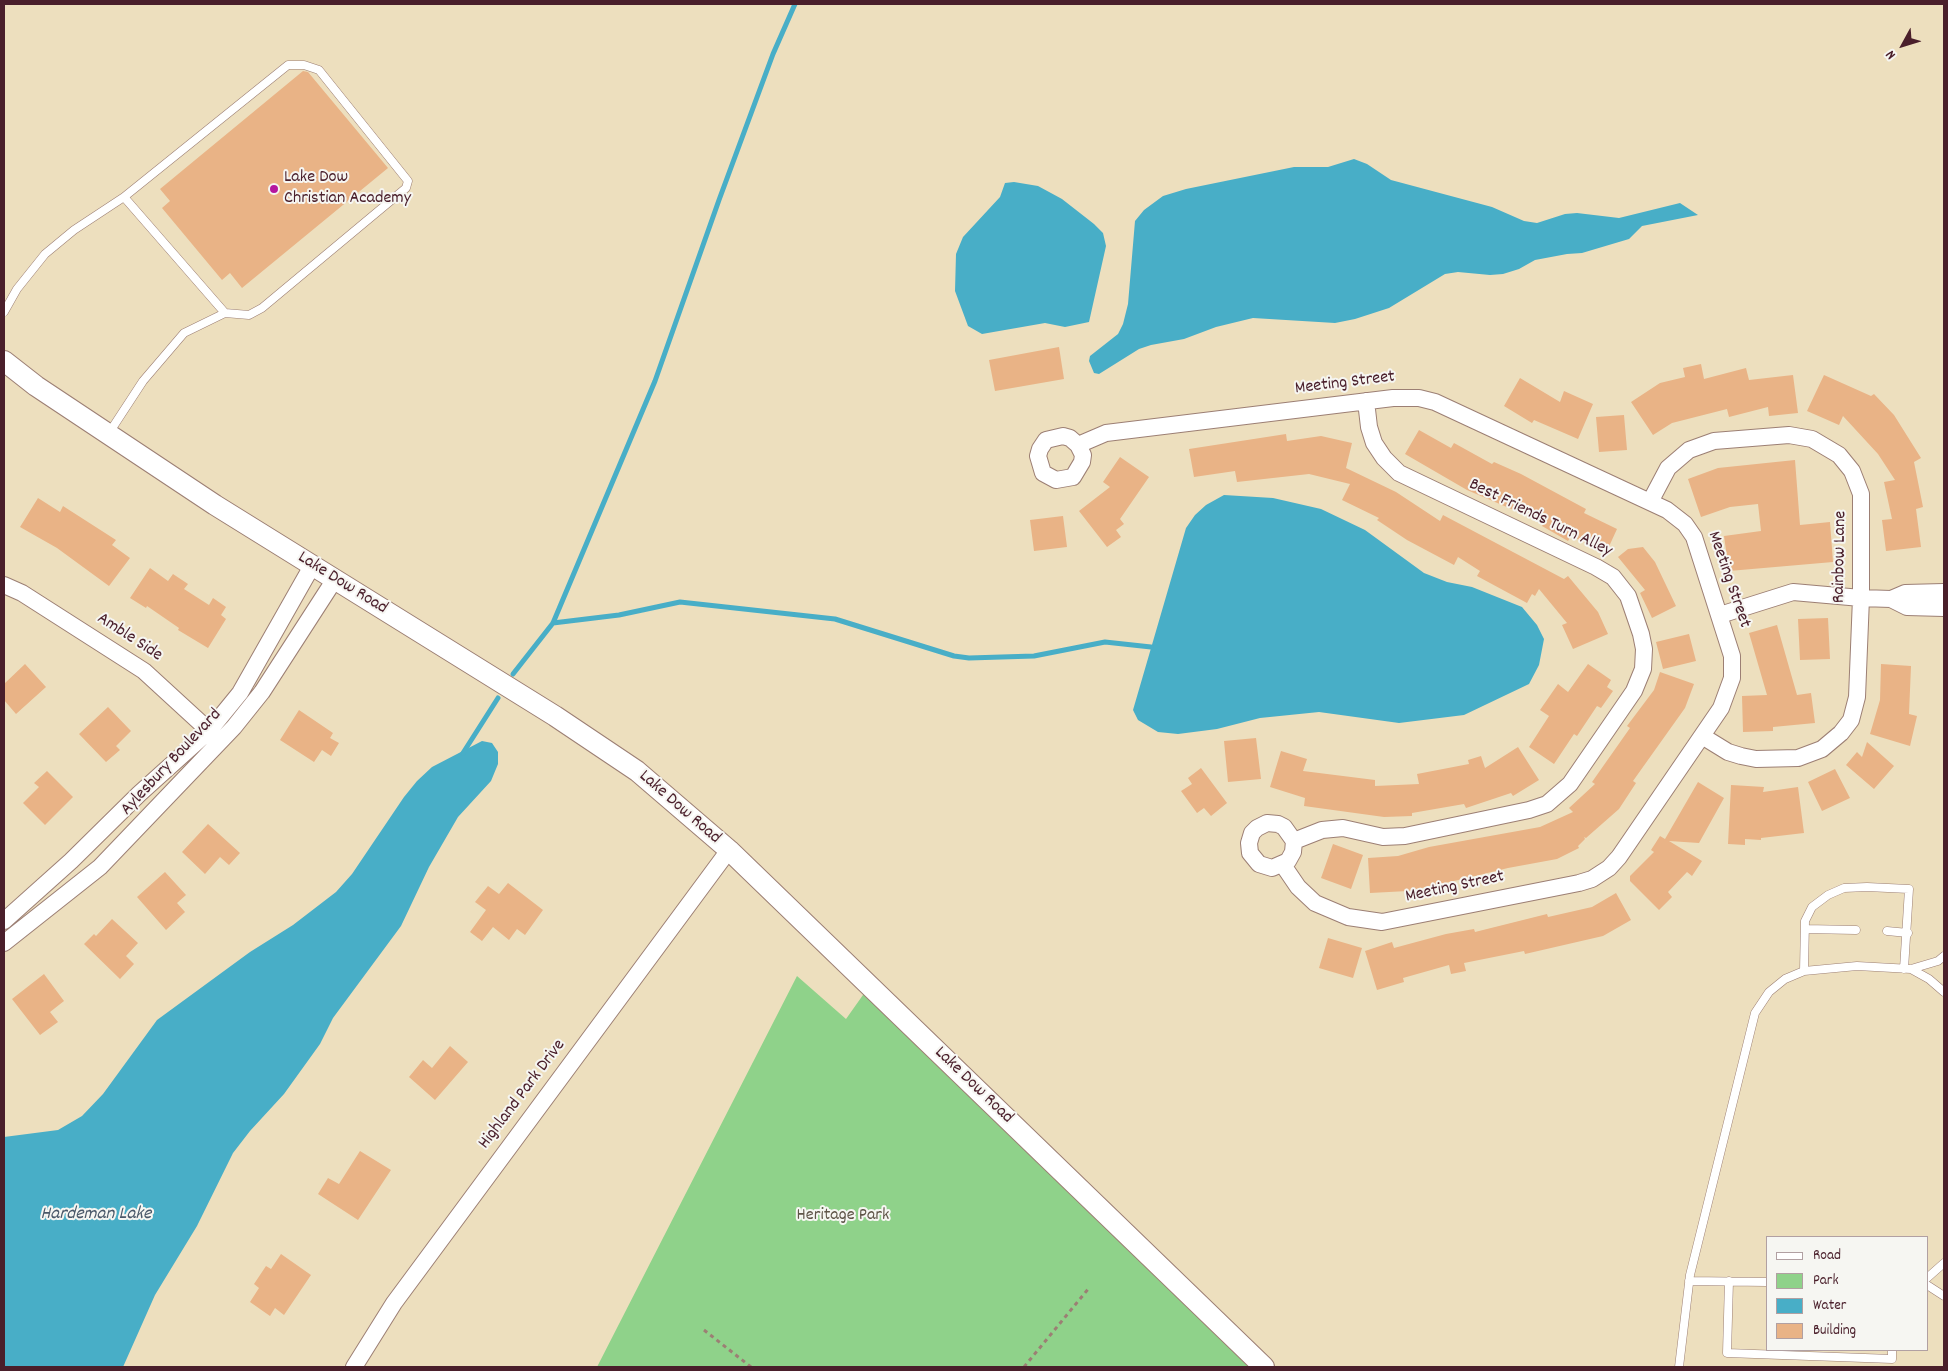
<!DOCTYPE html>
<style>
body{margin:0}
#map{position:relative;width:1948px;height:1371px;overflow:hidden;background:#eddfbe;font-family:Dekko,sans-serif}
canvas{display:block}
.frame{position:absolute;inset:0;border:5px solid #4a1f2b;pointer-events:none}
.legend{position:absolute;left:1766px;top:1236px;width:162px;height:115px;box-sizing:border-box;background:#f6f6f2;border:1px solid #b1a0a2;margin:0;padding:6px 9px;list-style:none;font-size:15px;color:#4a1f2b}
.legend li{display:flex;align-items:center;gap:10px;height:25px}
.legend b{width:25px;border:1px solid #b1a0a2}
.north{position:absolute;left:1878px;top:20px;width:50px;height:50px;-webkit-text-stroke:4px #f6f6f2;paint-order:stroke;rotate:231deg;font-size:14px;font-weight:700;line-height:20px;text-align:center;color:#4a1f2b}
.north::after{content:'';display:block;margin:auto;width:18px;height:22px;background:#4a1f2b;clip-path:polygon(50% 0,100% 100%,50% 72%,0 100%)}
</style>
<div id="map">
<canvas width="1948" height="1371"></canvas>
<div class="frame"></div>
<ul class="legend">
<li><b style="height:6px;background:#fff"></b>Road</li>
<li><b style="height:14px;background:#8fd28a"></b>Park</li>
<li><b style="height:14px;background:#48aec7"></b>Water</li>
<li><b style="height:14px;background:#e9b386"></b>Building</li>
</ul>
<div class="north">N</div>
</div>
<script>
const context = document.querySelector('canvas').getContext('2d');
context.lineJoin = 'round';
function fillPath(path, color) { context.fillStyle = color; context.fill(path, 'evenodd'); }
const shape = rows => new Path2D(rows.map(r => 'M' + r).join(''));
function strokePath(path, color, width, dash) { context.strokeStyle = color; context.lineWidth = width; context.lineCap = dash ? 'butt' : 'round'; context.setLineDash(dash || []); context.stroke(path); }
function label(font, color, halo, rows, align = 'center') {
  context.font = font + ' Dekko,sans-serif'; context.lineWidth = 4; context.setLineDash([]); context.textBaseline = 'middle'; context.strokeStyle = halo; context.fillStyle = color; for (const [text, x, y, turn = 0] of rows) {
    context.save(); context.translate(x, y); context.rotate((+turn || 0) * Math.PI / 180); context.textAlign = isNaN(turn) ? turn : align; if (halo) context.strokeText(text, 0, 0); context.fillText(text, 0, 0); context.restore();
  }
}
const green = shape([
 [797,976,846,1019,875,978,1259,1367,597,1367]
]);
const water = shape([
 [1354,159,1367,164,1391,180,1492,207,1524,221,1537,223,1565,214,1577,213,1619,218,1680,203,1698,215,1642,226,1629,239,1582,253,1567,254,1535,260,1519,269,1503,274,1490,275,1458,272,1445,274,1389,308,1355,319,1335,323,1253,318,1216,327,1184,339,1151,345,1139,349,1099,374,1094,373,1089,361,1090,356,1118,334,1123,324,1128,304,1135,221,1144,210,1163,196,1186,189,1294,167,1328,167],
 [1014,182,1038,186,1062,199,1094,224,1103,233,1106,246,1089,322,1065,327,1045,323,982,334,968,326,955,291,956,254,963,237,1000,197,1005,183],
 [1224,495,1273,498,1321,509,1365,530,1424,573,1447,582,1472,587,1522,607,1537,625,1544,639,1539,665,1529,684,1464,715,1399,723,1319,712,1260,718,1217,729,1178,734,1158,732,1138,720,1133,710,1186,528,1195,515,1206,505],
 [482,741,492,743,498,752,498,764,491,781,458,817,429,867,401,926,333,1018,320,1044,284,1094,250,1131,233,1153,197,1226,155,1295,123,1367,4,1367,4,1137,58,1130,82,1116,103,1094,157,1020,250,952,293,925,336,892,352,874,404,797,417,781,432,767]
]);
const stream = shape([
 [553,623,619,615,680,602,835,619,954,656,969,658,1034,656,1105,642,1151,647],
 [513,674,553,623,655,381,719,200,773,54,795,4],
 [463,753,498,698]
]);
const building = shape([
 [303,71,308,72,388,168,242,288,230,273,222,280,162,208,170,201,160,189],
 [1059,347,1064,379,995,391,989,360],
 [1701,364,1704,379,1746,368,1749,380,1793,375,1798,413,1769,416,1768,407,1729,417,1727,409,1672,423,1653,435,1631,402,1660,383,1685,377,1683,368],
 [1824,375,1871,396,1874,394,1894,415,1921,458,1914,462,1923,507,1916,509,1921,547,1886,551,1882,520,1892,519,1884,482,1895,480,1878,454,1843,416,1839,425,1807,411],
 [1520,378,1560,402,1564,391,1593,404,1578,439,1534,420,1532,423,1504,406],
 [1624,415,1627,450,1599,452,1596,417],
 [1419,430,1451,448,1454,443,1492,464,1494,462,1521,474,1586,509,1584,513,1617,529,1606,553,1571,536,1568,541,1542,526,1544,523,1467,490,1405,454],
 [1286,434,1287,441,1321,436,1352,443,1346,468,1396,492,1440,521,1443,515,1564,579,1568,576,1598,612,1608,634,1573,649,1562,625,1567,623,1539,589,1535,596,1532,594,1527,603,1477,576,1480,571,1458,557,1454,565,1407,540,1377,520,1379,518,1342,500,1350,484,1309,474,1237,482,1235,471,1194,477,1189,449],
 [1120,457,1149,477,1120,519,1124,524,1116,530,1121,537,1107,547,1079,511,1110,487,1103,482],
 [1795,460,1800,525,1830,522,1833,562,1729,571,1724,536,1761,531,1758,504,1730,507,1701,517,1688,479,1718,468],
 [38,498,60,512,63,506,116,540,112,545,130,558,109,586,57,548,20,527],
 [1063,516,1067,547,1034,551,1030,520],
 [1643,547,1655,562,1676,606,1652,618,1640,593,1645,590,1618,557,1628,549],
 [150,568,168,581,173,574,188,584,184,589,209,605,213,598,226,607,221,615,226,619,208,648,178,630,179,628,147,606,146,608,130,598],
 [1828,618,1830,659,1800,660,1798,619],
 [1777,625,1797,695,1811,693,1815,723,1773,727,1773,731,1743,732,1742,696,1767,695,1749,633],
 [1689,634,1696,661,1663,669,1656,642],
 [25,664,46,687,16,714,4,700,4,684],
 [1588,664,1611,680,1607,687,1613,691,1601,708,1597,706,1577,736,1574,734,1554,764,1529,747,1549,716,1540,710,1558,684,1568,692],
 [1881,664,1911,666,1909,714,1917,716,1910,746,1870,734,1880,700],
 [1660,672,1694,684,1685,708,1633,781,1636,783,1619,809,1586,838,1584,837,1585,839,1578,846,1579,848,1557,859,1508,868,1463,879,1408,891,1370,893,1368,858,1398,856,1429,847,1540,827,1573,812,1569,808,1595,784,1592,782,1630,728,1627,726,1654,690],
 [108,707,131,731,116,746,120,750,106,762,79,734],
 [299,710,333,733,330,738,339,743,331,756,322,750,314,762,280,740],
 [1256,738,1261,779,1228,782,1224,741],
 [1867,742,1894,766,1874,789,1846,765,1857,752,1862,757],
 [1518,747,1539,780,1513,796,1511,793,1466,808,1464,804,1412,813,1412,816,1384,817,1304,806,1305,798,1270,787,1281,751,1307,759,1303,771,1375,780,1375,786,1419,784,1417,774,1469,764,1468,760,1481,756,1485,768],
 [1201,768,1227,803,1211,816,1204,808,1197,813,1181,791,1192,784,1188,778],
 [1835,769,1850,798,1822,811,1808,782],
 [47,771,73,797,45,825,23,803,39,787,34,783],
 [1698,782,1724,798,1699,843,1669,841,1702,861,1692,876,1687,872,1668,892,1672,897,1659,910,1630,881,1630,876,1654,852,1651,850,1660,836,1665,839],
 [1731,785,1764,787,1763,792,1798,787,1804,833,1761,838,1761,840,1745,839,1745,845,1728,844],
 [208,824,240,853,229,865,220,857,205,874,182,852],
 [1333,844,1363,855,1351,889,1321,878],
 [165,872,186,895,177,903,185,912,166,930,137,897],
 [508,883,543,910,525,935,517,929,509,940,493,927,482,941,470,932,486,910,475,902,488,886,499,894],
 [1616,893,1631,920,1603,936,1525,954,1524,951,1464,963,1466,971,1451,974,1449,965,1403,978,1404,982,1377,990,1365,951,1392,942,1394,948,1446,934,1474,929,1475,932,1547,914,1548,917,1592,907],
 [112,919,138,943,126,956,134,964,120,979,84,944,94,934,96,936],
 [1328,938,1362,948,1353,978,1319,968],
 [44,974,64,1001,50,1012,58,1022,40,1035,12,999],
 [450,1046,468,1062,435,1100,409,1077,423,1060,432,1068],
 [360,1151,391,1170,358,1220,318,1194,328,1178,339,1184],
 [281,1254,311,1275,284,1315,275,1308,270,1316,250,1302,259,1288,254,1284,266,1266,271,1269]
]);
const path = shape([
 [704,1330,751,1367],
 [1024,1367,1089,1288]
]);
const service = shape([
 [124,197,225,313],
 [4,312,17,289,45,254,74,230,124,197,288,65,304,65,319,70,408,181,406,188,262,308,249,315,225,313,184,333,143,381,109,433],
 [1805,929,1856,930],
 [1887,931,1908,933],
 [1911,969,1929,979,1944,992],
 [1804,971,1805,921,1812,907,1828,895,1844,888,1867,887,1909,889,1904,969],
 [1927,1278,1944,1263],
 [1689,1281,1767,1282],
 [1729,1281,1727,1353,1892,1359,1892,1350],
 [1927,1285,1944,1296],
 [1679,1367,1690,1275,1755,1013,1769,992,1785,979,1804,971,1857,966,1911,969,1938,961,1944,956]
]);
const minor = shape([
 [1078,445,1070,438,1063,436,1046,440,1040,449,1038,456,1043,473,1056,480,1073,477,1082,462,1083,455,1078,445,1106,433,1393,398,1419,398,1435,402,1667,510,1685,524,1694,537,1732,656,1732,678,1721,708,1619,857,1609,868,1592,879,1579,883,1382,922,1348,917,1315,903,1298,887,1283,865],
 [1650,502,1668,468,1689,450,1714,441,1789,435,1812,439,1839,455,1852,471,1861,494,1861,598,1857,697,1851,720,1841,733,1822,749,1798,758,1756,759,1741,756,1728,752,1702,736],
 [4,585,22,593,144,671,217,738],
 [1944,592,1905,593,1891,599,1907,607,1944,608],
 [1720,615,1793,592,1861,598,1891,599],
 [1294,841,1284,827,1278,824,1267,823,1257,828,1252,833,1249,843,1250,853,1259,864,1272,868,1288,861,1293,852,1294,841,1322,830,1343,828,1383,837,1405,836,1529,810,1547,804,1570,784,1634,691,1643,669,1644,649,1641,634,1628,596,1613,577,1596,567,1399,473,1384,458,1374,443,1369,427,1366,401],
 [4,921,71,861,139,794,209,731,240,693,312,566],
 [4,943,100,867,234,727,262,692,335,579],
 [354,1367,394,1303,729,850]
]);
const tertiary = shape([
 [4,361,36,386,215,505,555,716,637,771,729,850,1264,1367]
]);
const markers = [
 [274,189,5,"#b5179e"]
];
const poiNames = [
 ["Lake Dow",284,179],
 ["Christian Academy",284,200]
];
const streetNames = [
 ["Meeting Street",1345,384,-7],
 ["Best Friends Turn Alley",1540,519,26],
 ["Rainbow Lane",1841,557,-89],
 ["Meeting Street",1728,580,71],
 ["Lake Dow Road",342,584,32],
 ["Amble Side",129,638,33],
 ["Aylesbury Boulevard",172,763,-47],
 ["Lake Dow Road",679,808,41],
 ["Meeting Street",1455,888,-12],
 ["Lake Dow Road",973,1086,44],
 ["Highland Park Drive",523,1095,-53]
];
const parkNames = [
 ["Heritage Park",843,1217]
];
const waterNames = [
 ["Hardeman Lake",96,1215]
];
fillPath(green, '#8fd28a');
fillPath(water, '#48aec7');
strokePath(stream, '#48aec7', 5);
fillPath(building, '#e9b386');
strokePath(service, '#9c7f74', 9);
strokePath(minor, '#9c7f74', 18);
strokePath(tertiary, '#9c7f74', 22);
strokePath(path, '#9c7f74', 3, [4, 4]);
strokePath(service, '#fff', 8);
strokePath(minor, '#fff', 16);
strokePath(tertiary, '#fff', 20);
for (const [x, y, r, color] of markers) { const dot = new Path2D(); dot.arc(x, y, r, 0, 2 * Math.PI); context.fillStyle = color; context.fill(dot); strokePath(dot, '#f6f6f2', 2); }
label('18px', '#4a1f2b', '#f6f6f2', poiNames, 'left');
label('18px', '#4a1f2b', '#f6f6f2', streetNames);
label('18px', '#5f5548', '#f6f6f2', parkNames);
label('italic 19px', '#495869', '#f6f6f2', waterNames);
</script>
